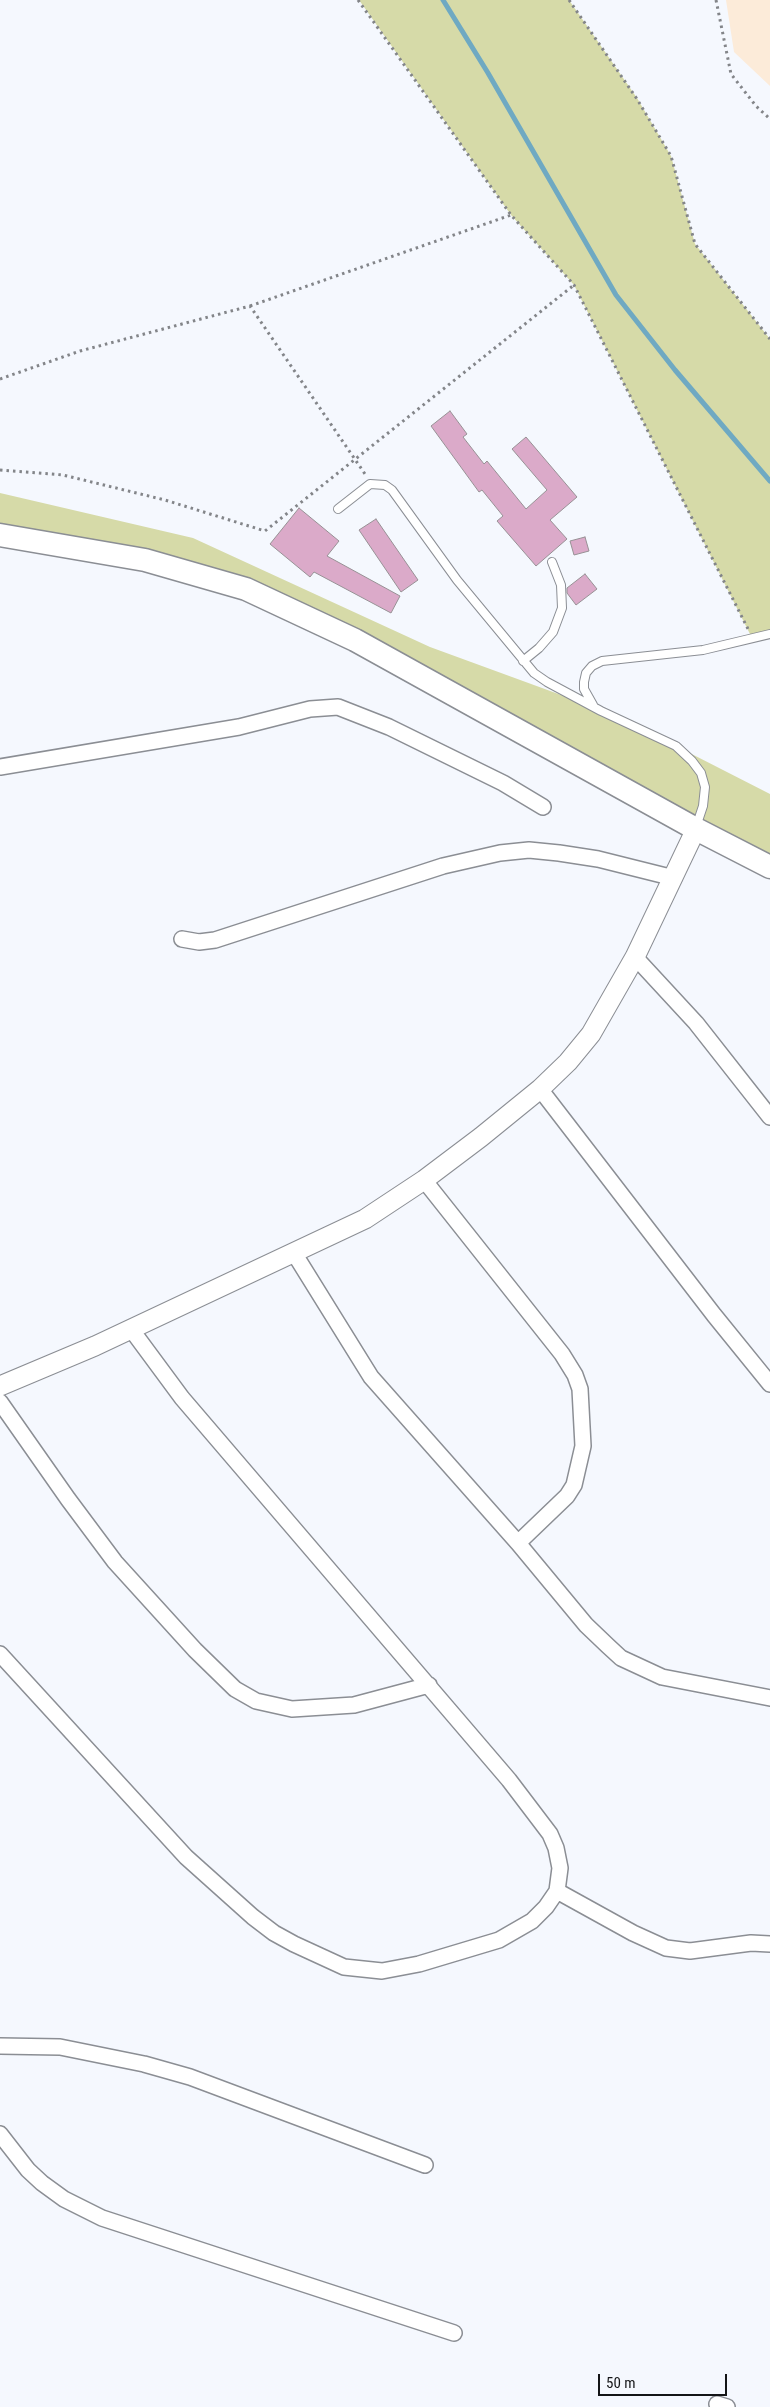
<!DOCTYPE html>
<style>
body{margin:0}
#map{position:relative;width:770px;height:2407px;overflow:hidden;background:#f5f8fe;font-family:"Roboto Condensed",sans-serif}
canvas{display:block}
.scale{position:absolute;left:598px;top:2374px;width:129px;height:22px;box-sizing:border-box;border:2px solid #141517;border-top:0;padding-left:6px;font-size:15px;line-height:18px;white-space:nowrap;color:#141517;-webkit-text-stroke:4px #f5f8fe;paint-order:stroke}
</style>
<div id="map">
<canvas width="770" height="2407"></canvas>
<div class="scale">50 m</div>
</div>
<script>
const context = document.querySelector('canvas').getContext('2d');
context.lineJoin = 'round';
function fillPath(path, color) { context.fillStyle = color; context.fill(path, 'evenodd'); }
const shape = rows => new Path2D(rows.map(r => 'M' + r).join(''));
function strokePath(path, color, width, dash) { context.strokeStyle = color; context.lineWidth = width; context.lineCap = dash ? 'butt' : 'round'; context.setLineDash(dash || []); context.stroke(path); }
const industrial = shape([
 [726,0,770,0,770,86,734,52]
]);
const green = shape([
 [359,0,569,0,637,98,671,156,695,244,770,339,770,634,752,638,574,285,511,215],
 [0,493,193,538,430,647,594,707,676,746,770,794,770,867,246,589,0,535]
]);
const stream = shape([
 [443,0,488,73,616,295,675,370,770,481]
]);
const building = shape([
 [450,411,467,434,463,437,484,464,487,461,526,509,547,490,512,449,526,437,577,497,550,520,567,539,536,566,497,521,503,516,482,490,479,492,431,426,450,411],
 [299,508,339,541,327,556,400,596,391,613,314,572,310,577,270,544,299,508],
 [376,519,418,580,401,592,359,530,376,519],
 [585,537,589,551,574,555,570,541,585,537],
 [585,574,597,589,576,605,567,593,567,588,585,574]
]);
const path = shape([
 [358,0,511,215,574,285,748,629],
 [569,0,637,99,671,156,695,244,770,339],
 [716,0,731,74,756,106,770,119],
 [250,306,511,215],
 [0,379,80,351,250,306,365,474],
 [0,470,63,475,165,500,265,531,574,285]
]);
const service = shape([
 [338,509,370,484,385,485,392,490,457,580,534,673,547,682,601,711,676,746,692,761,701,773,705,787,703,806,696,827],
 [523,661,539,648,553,632,562,608,561,585,552,562],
 [593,705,584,689,584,682,586,673,592,666,602,661,703,650,770,634]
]);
const minor = shape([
 [0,767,239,727,310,709,338,707,389,727,503,783,543,807],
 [182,939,199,942,215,940,443,866,500,853,529,850,559,853,598,859,674,878],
 [635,957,696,1023,770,1117],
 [540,1089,714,1315,770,1384],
 [424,1180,562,1354,575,1375,580,1389,583,1446,574,1485,567,1496,518,1543],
 [294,1253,371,1377,518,1543,586,1625,608,1646,621,1658,662,1677,770,1698],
 [0,1402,68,1499,115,1562,195,1650,235,1689,256,1701,292,1709,354,1705,429,1685],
 [0,1654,186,1857,253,1917,274,1933,294,1944,344,1967,382,1971,419,1964,499,1940,532,1921,546,1907,557,1891,560,1868,556,1848,550,1834,509,1780,182,1398,131,1329],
 [557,1891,633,1933,666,1948,690,1951,751,1943,770,1944],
 [0,2046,60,2047,144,2064,190,2077,425,2165],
 [0,2134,28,2170,42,2183,64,2199,102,2218,454,2333],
 [717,2404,727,2407]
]);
const tertiary = shape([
 [0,1386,95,1346,365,1219,424,1180,481,1137,540,1089,568,1062,591,1034,635,957,696,829]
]);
const secondary = shape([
 [0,535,145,560,246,589,355,640,696,829,770,867]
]);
fillPath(industrial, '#fcebd9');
fillPath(green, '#d6daa8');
strokePath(stream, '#6fa9c2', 5);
fillPath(building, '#dbaac9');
strokePath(building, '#979195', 1);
strokePath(service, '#8b8e94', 10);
strokePath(minor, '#8b8e94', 18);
strokePath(tertiary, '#8b8e94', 21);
strokePath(secondary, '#8b8e94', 25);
strokePath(path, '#838589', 3, [2.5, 4]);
strokePath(service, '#fff', 8);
strokePath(minor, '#fff', 15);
strokePath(tertiary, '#fff', 19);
strokePath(secondary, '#fff', 22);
</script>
